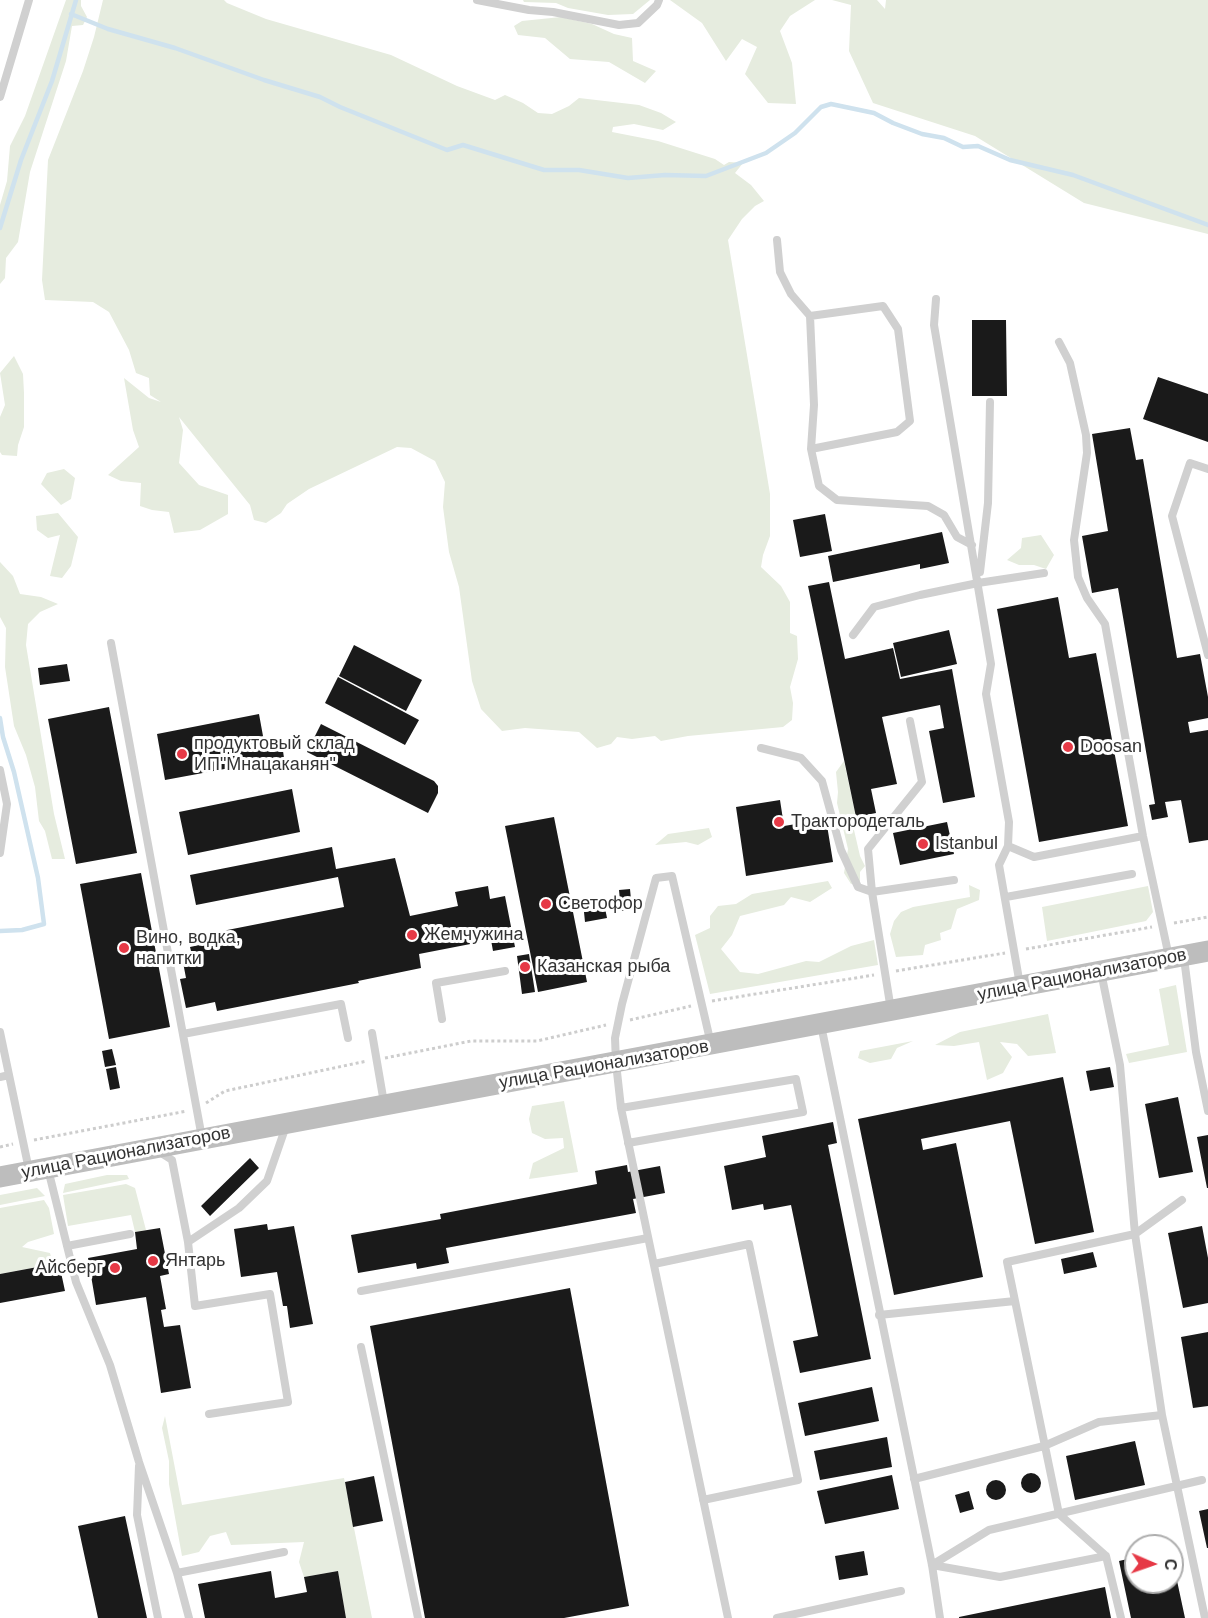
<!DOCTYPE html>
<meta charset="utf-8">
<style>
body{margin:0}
#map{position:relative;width:1208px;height:1618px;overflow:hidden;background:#fff;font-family:Arial,sans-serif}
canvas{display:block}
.north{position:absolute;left:1124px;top:1534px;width:60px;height:60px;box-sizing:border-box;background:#fff;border:2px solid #adadad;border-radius:50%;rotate:92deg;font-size:16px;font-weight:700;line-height:24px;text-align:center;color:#333}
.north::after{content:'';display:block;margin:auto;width:21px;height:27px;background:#e63946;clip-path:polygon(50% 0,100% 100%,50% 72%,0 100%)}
</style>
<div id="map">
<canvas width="1208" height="1618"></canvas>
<div class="north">С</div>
</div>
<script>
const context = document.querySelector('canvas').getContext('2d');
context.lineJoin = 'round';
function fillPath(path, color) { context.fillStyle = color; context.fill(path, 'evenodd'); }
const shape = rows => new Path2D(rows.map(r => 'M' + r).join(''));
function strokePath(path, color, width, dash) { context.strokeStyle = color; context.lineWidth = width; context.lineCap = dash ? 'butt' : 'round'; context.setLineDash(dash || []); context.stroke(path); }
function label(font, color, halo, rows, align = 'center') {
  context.font = font + ' Arial,sans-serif'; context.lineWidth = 6; context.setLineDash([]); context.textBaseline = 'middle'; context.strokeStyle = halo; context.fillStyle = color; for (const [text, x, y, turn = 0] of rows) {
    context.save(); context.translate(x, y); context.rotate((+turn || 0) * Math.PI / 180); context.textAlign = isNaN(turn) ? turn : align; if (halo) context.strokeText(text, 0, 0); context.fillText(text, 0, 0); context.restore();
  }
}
const green = shape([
 [66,0,81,0,81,6,87,17,83,25,72,26,66,61,30,172,18,242,6,258,5,278,0,284,0,205,7,181,10,146,25,116],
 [103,0,224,0,227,3,266,19,391,55,457,86,495,100,505,95,523,103,538,113,552,114,569,106,579,98,639,105,661,113,676,122,663,130,634,124,613,127,612,132,658,141,715,159,724,165,729,162,743,163,735,173,751,185,764,201,755,206,742,219,728,240,770,494,770,536,763,555,761,567,781,586,790,602,790,633,797,636,798,659,790,687,793,703,792,720,783,727,688,736,661,741,655,736,632,739,617,737,611,744,597,748,579,732,525,728,502,731,481,709,472,681,459,587,449,552,443,507,445,482,435,461,411,448,397,447,309,489,287,504,281,513,266,523,254,520,250,505,179,417,183,430,179,463,199,485,228,495,228,514,200,530,174,533,169,512,152,510,140,506,141,483,121,481,108,475,139,447,133,430,124,378,149,398,161,402,150,395,149,378,136,373,129,350,109,312,93,302,45,300,42,280,48,160,83,71,94,37],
 [523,0,650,0,633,14,608,15,568,8,556,3,524,2],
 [670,0,815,0,790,16,780,31,792,63,796,104,768,103,745,74,757,47,742,39,726,61,702,23],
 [832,0,877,0,885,9,886,0,1208,0,1208,234,1084,203,975,136,873,103,849,51,851,5],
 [561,17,592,24,614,34,632,38,633,61,656,71,645,83,609,62,570,59,545,38,518,35,514,26,522,21],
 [14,356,23,374,24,393,24,427,18,445,17,456,2,455,0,452,0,417,5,405,0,373],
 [64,469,75,478,71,499,61,505,41,484,47,473],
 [58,513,78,537,71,566,62,578,50,576,60,535,48,538,37,530,36,516],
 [1041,535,1054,555,1046,569,1034,565,1019,565,1007,560,1021,548,1022,538],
 [0,562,13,576,20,594,41,597,58,604,40,612,28,624,26,645,54,814,65,859,52,859,45,831,39,821,35,787,26,755,14,726,5,667,6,628,0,617],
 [844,761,856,817,854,830,860,856,865,866,860,872,860,882,851,884,844,873,848,849,837,803,838,792,836,772],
 [709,828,712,837,698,845,686,842,655,845,668,834],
 [828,881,832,888,810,902,791,897,784,905,740,916,732,935,721,949,740,972,758,974,806,961,819,962,851,946,874,940,878,965,710,994,695,935,710,928,710,916,718,906,736,904,752,894],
 [969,885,980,890,979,900,957,909,951,929,940,933,941,940,925,945,923,955,896,957,890,934,894,921,901,912,913,907,970,897],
 [1148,886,1153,912,1146,921,1047,941,1042,907],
 [1176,985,1187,1052,1129,1063,1126,1054,1169,1045,1159,989],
 [1048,1014,1056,1053,1028,1056,1017,1044,1000,1042,1012,1057,1003,1073,987,1080,979,1042,954,1046,935,1045,960,1032],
 [913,1041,897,1048,891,1059,870,1063,858,1058,860,1051],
 [564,1101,578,1172,529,1179,533,1163,564,1148,563,1138,545,1139,532,1133,529,1119,532,1106],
 [107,1175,127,1175,129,1179,63,1193,65,1184],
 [126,1184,135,1188,146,1230,135,1232,131,1215,68,1226,63,1195],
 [37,1188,45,1196,0,1205,0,1195],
 [44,1200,49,1208,54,1234,28,1242,22,1247,50,1253,53,1264,0,1274,0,1208],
 [165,1416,182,1505,344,1478,372,1618,346,1618,338,1571,304,1577,299,1562,304,1542,231,1545,226,1532,210,1536,199,1552,182,1556,169,1484,169,1461,162,1428]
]);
const stream = shape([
 [71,14,108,29,175,48,264,80,320,97,340,107,447,150,463,145,544,170,579,170,628,178,665,175,706,176,766,153,795,133,821,107,831,104,874,113,893,123,922,134,944,138,963,147,978,146,1010,160,1073,175,1208,225],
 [0,228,21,160,52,81,76,0],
 [0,718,3,737,14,772,38,878,44,924,22,930,0,931]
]);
const building = shape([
 [972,320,1006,320,1007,396,972,396],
 [1158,377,1208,394,1208,442,1143,419],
 [1130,428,1136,460,1143,459,1177,658,1200,654,1208,697,1208,718,1188,722,1190,733,1208,730,1208,840,1189,843,1181,800,1165,802,1168,817,1152,820,1149,805,1155,804,1118,588,1092,593,1082,536,1108,531,1092,434],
 [825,514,832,551,800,557,793,520],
 [942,532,949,563,920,569,920,564,833,582,828,556],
 [829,582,845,659,893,648,900,679,952,669,975,797,943,803,929,731,944,728,940,705,882,717,897,784,871,789,876,813,856,817,808,586],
 [1058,597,1069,658,1096,653,1128,826,1039,842,997,609],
 [949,630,957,664,901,677,893,643],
 [354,645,422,680,406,711,339,676],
 [67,664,70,681,40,685,38,668],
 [338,677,419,720,405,745,325,703],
 [109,707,137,853,76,864,48,719],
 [259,714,265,747,282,744,284,758,165,780,157,734],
 [321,724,434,781,438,786,438,793,428,813,307,752],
 [292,789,300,832,188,855,179,812],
 [780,800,784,826,826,819,833,862,746,876,736,807],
 [554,817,587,982,538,992,505,826],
 [947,822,954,854,900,865,893,833],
 [332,847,336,869,395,858,410,916,458,906,455,892,488,886,490,899,505,896,515,947,493,951,491,940,419,954,421,968,358,981,359,983,217,1011,215,1002,186,1008,180,979,186,978,182,957,192,955,190,947,204,944,202,935,344,907,338,877,196,905,190,875],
 [141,873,170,1027,109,1039,80,884],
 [630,889,632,910,621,911,619,890],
 [605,908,607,918,585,922,584,912],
 [529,954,535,992,522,994,517,956],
 [112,1049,116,1065,105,1067,102,1051],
 [116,1067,120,1088,110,1090,106,1069],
 [1110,1067,1114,1087,1090,1091,1086,1071],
 [1063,1077,1094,1232,1035,1244,1010,1121,921,1139,923,1150,956,1143,983,1277,894,1295,858,1119],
 [1178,1097,1193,1172,1159,1178,1145,1104],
 [833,1122,837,1143,828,1145,871,1359,800,1373,793,1341,818,1336,791,1205,764,1210,763,1204,732,1210,724,1166,766,1157,762,1136],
 [1208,1135,1208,1188,1207,1188,1197,1137],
 [250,1158,259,1168,210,1216,201,1206],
 [627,1165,628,1172,660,1166,665,1193,633,1199,636,1213,446,1248,449,1263,417,1269,416,1263,358,1273,351,1235,441,1219,440,1214,597,1184,595,1171],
 [267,1224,268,1230,294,1226,313,1324,290,1328,287,1306,283,1306,277,1272,241,1277,234,1229],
 [1202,1226,1208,1258,1208,1303,1183,1308,1168,1233],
 [160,1228,169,1274,160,1276,166,1309,161,1310,164,1327,180,1325,191,1388,161,1393,146,1297,96,1305,88,1258,137,1249,135,1232],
 [1093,1252,1097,1267,1064,1274,1061,1259],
 [59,1263,65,1291,0,1303,0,1274],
 [570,1288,629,1606,564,1618,425,1618,370,1326],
 [1208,1332,1208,1406,1193,1408,1181,1337],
 [872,1387,879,1421,805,1436,798,1403],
 [887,1437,892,1467,820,1480,814,1451],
 [1135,1441,1145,1485,1075,1500,1066,1456],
 '1021 1483a10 10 0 1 1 20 0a10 10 0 1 1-20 0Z',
 [892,1475,899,1509,825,1524,817,1491],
 [374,1476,383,1521,353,1527,345,1482],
 '986 1490a10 10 0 1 1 20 0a10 10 0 1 1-20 0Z',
 [969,1491,974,1509,960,1513,955,1495],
 [1208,1509,1208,1548,1207,1548,1199,1511],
 [125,1516,147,1618,98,1618,78,1526],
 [864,1551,868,1575,839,1580,835,1556],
 [1136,1557,1136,1582,1172,1582,1173,1562,1185,1618,1131,1618,1119,1561],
 [271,1571,275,1598,307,1592,304,1577,338,1571,346,1618,205,1618,198,1584],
 [1105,1587,1111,1618,959,1618,959,1617]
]);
const path = shape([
 [1174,923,1208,917],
 [1026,949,1152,927],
 [896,971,1005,953],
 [712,1001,874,975],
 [630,1020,691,1006],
 [385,1058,471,1041,537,1041,606,1025],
 [206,1103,225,1091,367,1061],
 [34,1140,187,1111],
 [0,1147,13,1144]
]);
const service = shape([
 [477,0,529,10,553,12,619,25,638,23,657,5,659,0],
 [0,97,29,0],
 [777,240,780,272,791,294,810,316],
 [936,299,934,325,991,664,986,694,1009,822,1008,846,999,865,1020,985],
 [1059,342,1070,363,1086,435,1087,453,1074,540,1078,577,1087,598,1105,624,1143,836,1169,957],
 [811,449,897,432,910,421,898,329,883,306,810,316,814,405,811,449,819,486,837,500,928,506,944,515,957,537,972,545],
 [1208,469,1190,463,1172,516,1208,655],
 [980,572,988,503,990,402],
 [853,635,874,607,920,595,978,583,1044,573],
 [111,643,202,1138],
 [761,748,801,758,822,781,841,850,858,887,872,892,954,880],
 [0,770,7,804,0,853],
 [1008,846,1034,857,1143,836],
 [1006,897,1132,874],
 [1184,958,1196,1052,1208,1111],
 [1101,972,1120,1065,1135,1234,1162,1415,1205,1618],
 [891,1010,872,892,868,849,922,782,910,721],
 [442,1019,436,983,505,971],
 [821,1025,932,1565,940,1618],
 [0,1032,29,1170],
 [372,1033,384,1103],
 [183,1034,341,1004,348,1038],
 [711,1044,672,876,656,878,622,1004,615,1038,616,1063,621,1108,728,1618],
 [0,1077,9,1075],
 [621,1108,796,1079,803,1112,628,1143],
 [158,1151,172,1160,188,1242,239,1208,267,1181,286,1126],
 [48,1169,76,1282,110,1365,139,1462,177,1573,189,1618],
 [188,1242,195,1306,270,1294,288,1402,209,1414],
 [67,1246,130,1234],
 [654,1264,749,1244,798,1480,703,1500],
 [361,1291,648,1238],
 [879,1315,1015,1301],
 [361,1347,418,1618],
 [139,1466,137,1515,158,1618],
 [914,1479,1044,1446,1099,1422,1162,1415],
 [932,1565,989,1530,1202,1480],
 [932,1565,1000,1577,1106,1556],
 [177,1573,284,1552],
 [777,1618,901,1591],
 [1121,1618,1106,1556,1059,1514,1007,1262,1135,1234,1182,1200]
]);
const secondary = shape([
 [0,1177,1208,951]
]);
const markers = [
 [1068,747,6,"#e63946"],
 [182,754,6,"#e63946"],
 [779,822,6,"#e63946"],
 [923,844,6,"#e63946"],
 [546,904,6,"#e63946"],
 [412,935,6,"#e63946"],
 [124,948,6,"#e63946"],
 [525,967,6,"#e63946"],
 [153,1261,6,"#e63946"],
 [115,1268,6,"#e63946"]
];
const poiNames = [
 ["продуктовый склад",194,744],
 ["ИП\"Мнацаканян\"",194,765],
 ["Doosan",1080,747],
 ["Трактородеталь",791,822],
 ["Istanbul",935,844],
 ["Светофор",558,904],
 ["Жемчужина",424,935],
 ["Вино, водка,",136,938],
 ["напитки",136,959],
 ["Казанская рыба",537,967],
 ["Янтарь",165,1261],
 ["Айсберг",103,1268,"right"]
];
const streetNames = [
 ["улица Рационализаторов",1082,975,-11],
 ["улица Рационализаторов",604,1065,-10],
 ["улица Рационализаторов",126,1153,-11]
];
fillPath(green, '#e6ecdf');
strokePath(stream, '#cfe2ee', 4.5);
fillPath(building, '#1a1a1a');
strokePath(path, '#cdcdcd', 3, [3, 3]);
strokePath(service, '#d0d0d0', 8);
strokePath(secondary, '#bdbdbd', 21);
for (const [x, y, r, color] of markers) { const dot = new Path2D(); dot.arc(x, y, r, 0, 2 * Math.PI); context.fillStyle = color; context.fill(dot); strokePath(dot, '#fff', 2); }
label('18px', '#333', '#fff', poiNames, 'left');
label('18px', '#333', '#fff', streetNames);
</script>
